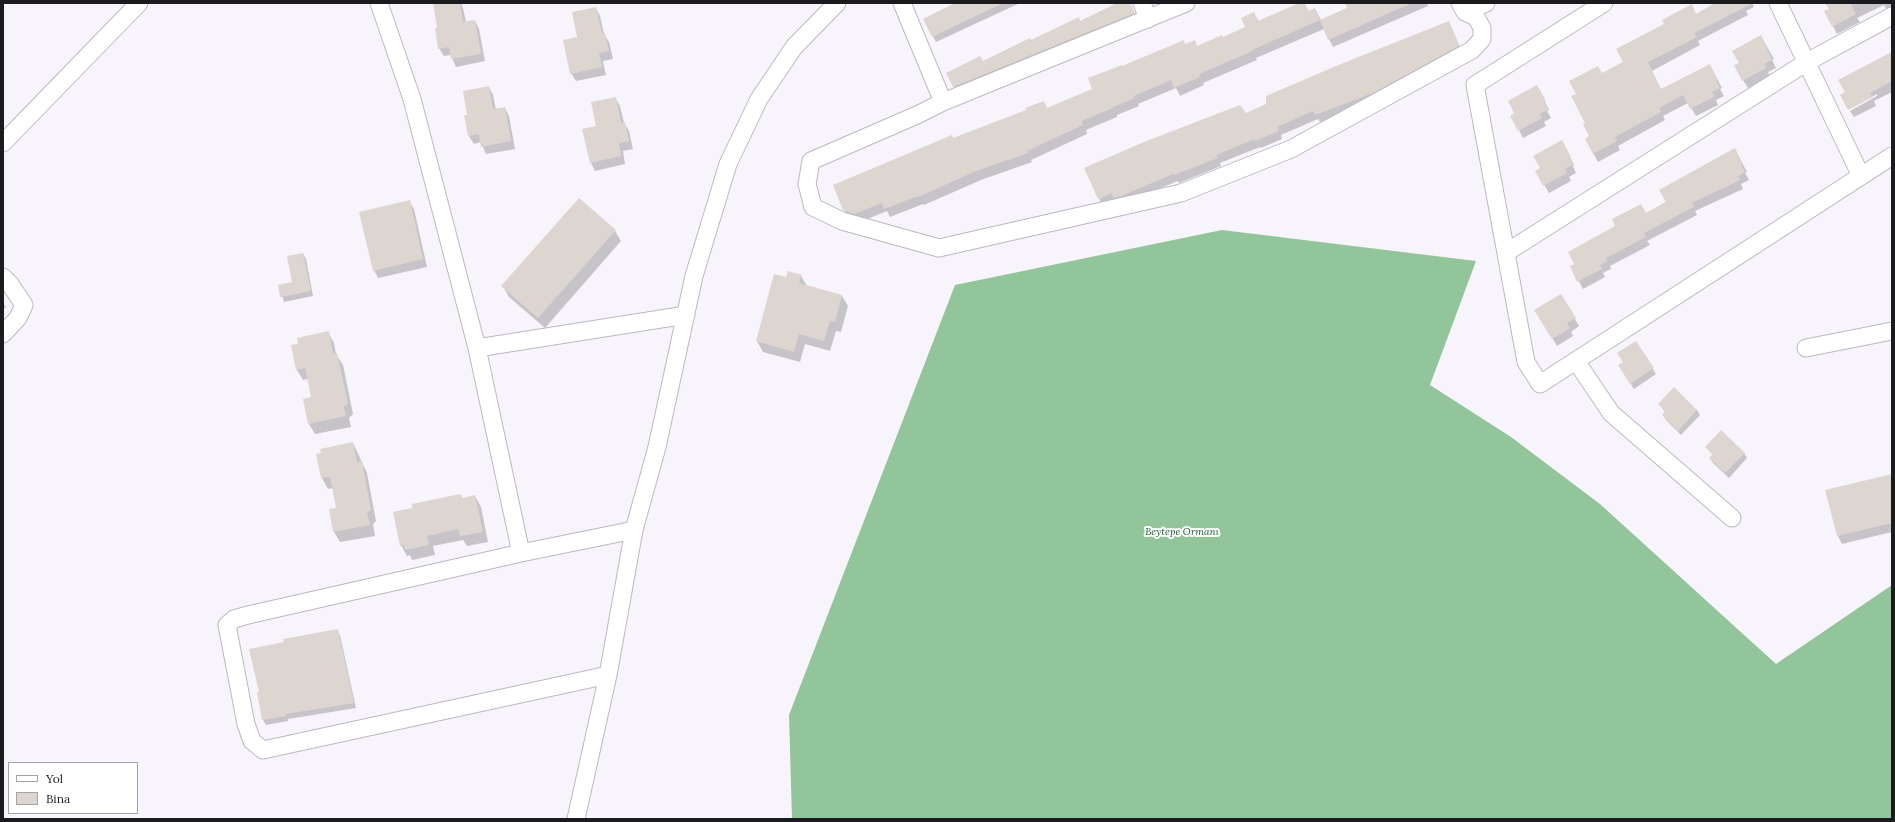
<!DOCTYPE html>
<meta charset="utf-8">
<style>
body{margin:0}
#map{position:relative;width:1895px;height:822px;overflow:hidden;background:#f8f4fc;font-family:Lora,serif}
canvas{display:block}
.frame{position:absolute;inset:0;border:4px solid #1b1a1d;pointer-events:none}
.legend{position:absolute;left:8px;top:762px;width:130px;height:52px;box-sizing:border-box;background:#fff;border:1px solid #a4a3a5;margin:0;padding:5px 7px;list-style:none;font-size:12px;color:#1b1a1d}
.legend li{display:flex;align-items:center;gap:8px;height:20px}
.legend b{width:20px;border:1px solid #a4a3a5}
</style>
<div id="map">
<canvas width="1895" height="822"></canvas>
<div class="frame"></div>
<ul class="legend">
<li><b style="height:5px;background:#fff"></b>Yol</li>
<li><b style="height:11px;background:#ddd5cf"></b>Bina</li>
</ul>
</div>
<script>
const context = document.querySelector('canvas').getContext('2d');
context.lineJoin = 'round';
function fillPath(path, color) { context.fillStyle = color; context.fill(path, 'evenodd'); }
const shape = rows => new Path2D(rows.map(r => 'M' + r).join(''));
function strokePath(path, color, width, dash) { context.strokeStyle = color; context.lineWidth = width; context.lineCap = dash ? 'butt' : 'round'; context.setLineDash(dash || []); context.stroke(path); }
function label(font, color, halo, rows, align = 'center') {
  context.font = font + ' Lora,serif'; context.lineWidth = 4; context.setLineDash([]); context.textBaseline = 'middle'; context.strokeStyle = halo; context.fillStyle = color; for (const [text, x, y, turn = 0] of rows) {
    context.save(); context.translate(x, y); context.rotate((+turn || 0) * Math.PI / 180); context.textAlign = isNaN(turn) ? turn : align; if (halo) context.strokeText(text, 0, 0); context.fillText(text, 0, 0); context.restore();
  }
}
const forest = shape([
 [1222,230,1476,261,1430,385,1511,437,1600,504,1776,664,1892,585,1892,819,792,819,789,715,955,285]
]);
const shadow = shape([
 [440,3,461,3,463,8,466,22,475,21,479,29,485,61,456,67,451,55,444,56,439,48,438,28],
 [959,3,1020,3,936,42,924,19],
 [1119,3,1129,3,1137,18,957,92,948,73,983,62,1080,22],
 [1302,3,1304,3,1309,12,1315,9,1321,20,1348,8,1346,3,1427,3,1428,6,1333,47,1324,29,1256,58,1257,60,1203,83,1204,85,1180,96,1176,88,1138,104,1139,106,1117,115,1117,117,1086,130,1087,134,1031,160,1032,162,981,180,924,205,923,204,890,217,887,211,860,222,849,219,844,210,953,139,1028,111,1043,102,1048,109,1094,89,1122,67,1185,45,1198,47,1223,38,1246,28,1254,13,1259,22],
 [1717,3,1752,3,1754,7,1746,11,1748,15,1698,41,1700,45,1652,71,1661,90,1714,73,1722,88,1720,89,1724,96,1716,100,1718,105,1696,116,1688,103,1663,116,1665,120,1618,146,1620,150,1598,162,1586,139,1591,137,1577,94,1602,74,1624,62,1696,15],
 [1827,3,1892,3,1892,7,1887,10,1884,5,1857,18,1860,22,1837,34,1833,26,1830,9],
 [596,8,600,16,604,34,609,42,613,59,603,61,606,75,576,81,571,73],
 [1449,22,1463,54,1378,100,1320,122,1318,119,1281,135,1282,139,1261,148,1260,147,1220,163,1221,166,1179,183,1178,181,1119,205,1103,206,1099,199,1245,114],
 [1761,36,1774,59,1772,60,1776,68,1768,72,1770,76,1748,88,1743,80,1740,63],
 [1892,52,1892,92,1874,101,1876,106,1854,117,1850,111,1877,96,1877,94,1849,109,1846,93,1840,80],
 [489,87,493,95,496,110,505,108,509,116,515,149,486,154,481,142,474,144,469,136],
 [1541,94,1549,110,1547,111,1551,118,1544,122,1546,126,1523,138,1519,130],
 [615,98,620,106,624,123,629,131,633,149,623,151,625,164,595,171,591,163],
 [1566,150,1574,165,1573,166,1576,173,1569,177,1571,181,1549,193,1536,171],
 [1739,157,1747,172,1745,173,1749,180,1741,184,1743,189,1695,211,1697,215,1647,241,1650,245,1610,266,1611,269,1603,273,1605,277,1583,289,1571,267,1646,214],
 [409,201,414,209,427,267,378,278,374,270],
 [615,231,621,241,545,328,509,297,503,286],
 [303,254,306,259,313,296,284,302,279,286,293,283],
 [801,276,807,286,842,296,848,306,841,332,836,331,830,351,805,344,800,362,763,352,757,341,787,278],
 [1561,295,1579,326,1571,332,1573,336,1557,346,1536,310],
 [3,303,6,307,3,309],
 [328,332,334,343,336,354,343,365,353,414,349,418,351,427,315,434,309,424,304,400,312,398,308,379,303,380,297,370,292,346],
 [1636,342,1656,374,1634,389,1619,366,1624,363],
 [1659,404,1697,410,1700,415,1681,435,1666,420,1663,415,1665,412],
 [353,443,367,473,376,521,373,524,375,536,340,542,334,532,330,510,337,508,333,488,328,489,322,478,317,455],
 [1706,447,1744,453,1747,458,1729,478,1713,463,1710,458,1713,455],
 [1892,475,1892,532,1842,544,1838,536,1827,490],
 [475,496,481,507,488,542,467,546,463,540,433,546,435,555,412,560,410,555,407,556,401,545,462,499],
 [337,630,340,635,356,708,288,719,288,721,266,725,263,720,258,693]
]);
const building = shape([
 [433,3,460,3,463,22,475,20,481,54,451,59,449,47,438,49,435,28,437,28],
 [955,3,1003,3,932,37,923,19],
 [1117,3,1130,3,1135,13,953,87,946,73,980,56,983,61,1030,38,1031,40,1079,17,1080,21],
 [1299,3,1305,3,1308,11,1315,8,1320,20,1347,8,1345,3,1412,3,1328,40,1320,20,1252,50,1253,51,1199,74,1200,77,1174,88,1171,80,1134,96,1135,98,1113,107,1113,108,1082,121,1083,125,1027,151,1028,153,976,171,918,197,918,196,884,209,882,203,854,214,843,210,833,185,952,135,953,138,1026,110,1025,108,1044,101,1047,108,1092,89,1088,78,1122,65,1122,66,1184,40,1185,44,1195,40,1197,46,1222,35,1223,37,1245,27,1241,18,1254,12,1258,21],
 [1715,3,1753,3,1694,33,1697,37,1648,62,1661,89,1710,64,1718,80,1716,81,1720,88,1712,92,1715,96,1690,109,1683,95,1659,108,1661,112,1615,137,1617,141,1593,154,1585,139,1589,136,1583,124,1585,123,1571,96,1576,94,1569,81,1598,66,1602,73,1623,62,1616,49,1664,24,1662,20,1692,4,1696,14],
 [1825,3,1850,3,1856,14,1832,27,1824,11,1829,9],
 [596,7,602,33,605,33,609,51,599,53,602,67,570,74,563,40,577,37,572,12],
 [1449,21,1459,46,1373,93,1315,115,1313,111,1277,127,1279,131,1255,141,1255,139,1216,155,1218,158,1174,175,1173,174,1121,196,1114,198,1111,193,1098,199,1084,168,1144,142,1240,105,1246,113,1266,104,1266,96,1336,66],
 [1761,35,1772,60,1764,64,1766,68,1742,81,1734,65,1739,63,1732,51],
 [1892,52,1892,81,1870,93,1873,97,1848,110,1840,95,1845,92,1838,80],
 [1537,85,1546,101,1544,102,1548,110,1540,114,1542,118,1518,131,1510,116,1514,113,1508,101],
 [489,86,493,109,505,107,511,141,481,147,479,134,468,136,464,115,467,115,463,91],
 [616,97,621,123,625,122,629,141,619,143,621,156,590,163,582,129,596,126,591,102],
 [1562,140,1571,157,1569,158,1573,165,1565,169,1567,173,1543,186,1535,171,1540,168,1533,156],
 [1735,148,1743,164,1741,165,1745,172,1738,176,1740,180,1692,203,1694,207,1644,233,1646,237,1606,258,1607,261,1600,265,1602,269,1577,282,1570,266,1574,264,1568,252,1615,226,1612,219,1641,204,1646,213,1666,202,1659,190],
 [579,198,616,230,538,318,501,286],
 [410,200,423,259,373,271,359,212],
 [303,253,311,291,280,297,278,285,292,282,287,256],
 [788,271,802,275,799,283,842,295,835,322,830,321,824,341,799,334,794,352,756,341,774,274,786,277],
 [1561,294,1576,318,1567,323,1570,328,1552,339,1534,310],
 [329,331,333,354,337,353,348,403,344,407,346,416,308,424,303,399,311,397,305,368,296,370,291,345,298,344,297,338],
 [1636,341,1654,368,1630,384,1618,365,1623,362,1617,353],
 [1674,387,1697,410,1678,431,1662,415,1665,411,1658,404],
 [1721,430,1745,453,1725,473,1709,458,1713,454,1705,447],
 [353,442,357,462,362,461,371,510,367,513,370,525,333,532,329,509,336,508,330,477,321,478,316,454,321,453,320,449],
 [1892,474,1892,523,1837,536,1825,490],
 [460,494,463,498,475,495,483,532,460,536,458,529,427,536,429,545,405,550,404,545,400,546,393,512,412,508,412,504],
 [338,629,354,703,286,714,286,716,262,720,257,693,259,692,249,649,284,642,283,639]
]);
const minor = shape([
 [379,3,412,99,477,348,521,553],
 [902,3,943,102,917,115,811,161,807,184,813,207,842,221,939,248,1181,193,1291,149,1472,50,1482,39,1482,28,1476,17,1465,12,1460,3],
 [1142,3,1148,19],
 [1604,3,1475,85,1526,362,1540,384,1892,156],
 [1778,3,1861,176],
 [1465,12,1486,3],
 [943,102,1186,3],
 [3,143,139,3],
 [1507,252,1807,62,1892,16],
 [3,277,10,284,24,305,18,318,3,334],
 [477,348,686,315],
 [1806,348,1892,331],
 [1576,361,1611,413,1732,518],
 [608,675,263,750,252,741,246,724,227,625,234,619,248,615,521,553,634,530],
 [576,819,608,675,634,530,657,447,694,276,728,164,759,99,794,47,837,3]
]);
const parkNames = [
 ["Beytepe Ormanı",1182,532]
];
fillPath(forest, '#92c59a');
fillPath(shadow, '#0003');
fillPath(building, '#ddd5cf');
strokePath(minor, '#bcb8c0', 19);
strokePath(minor, '#fff', 17);
label('italic 10px', '#17622c', '#fff', parkNames);
</script>
